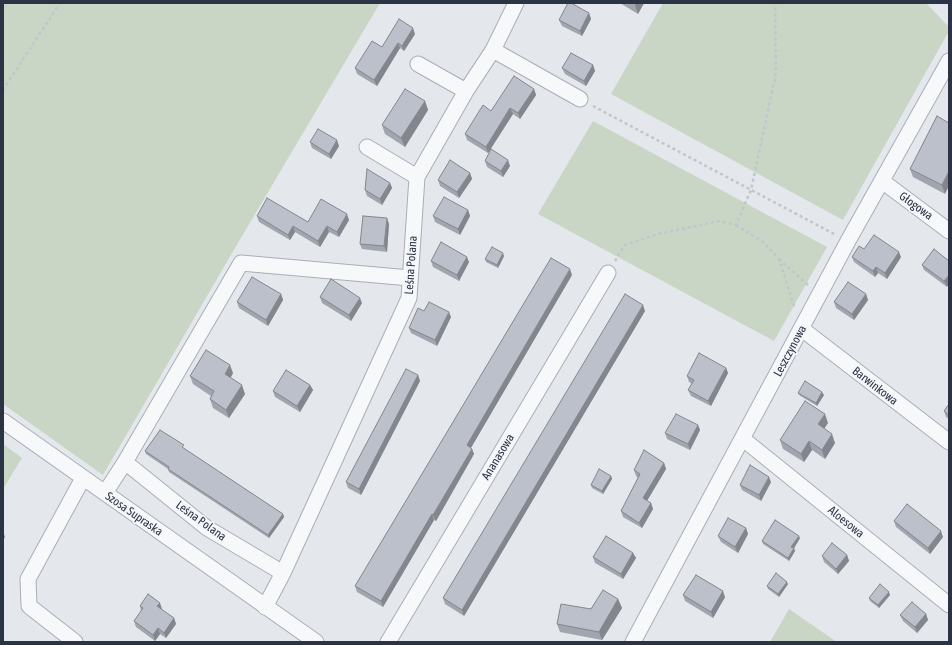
<!DOCTYPE html>
<meta charset="utf-8">
<style>
body{margin:0}
#map{position:relative;width:952px;height:645px;overflow:hidden;background:#e4e7ec;font-family:"Asap Condensed",sans-serif}
canvas{display:block}
.frame{position:absolute;inset:0;border:4px solid #2b3445;pointer-events:none}
</style>
<div id="map">
<canvas width="952" height="645"></canvas>
<div class="frame"></div>
</div>
<script>
const context = document.querySelector('canvas').getContext('2d');
context.lineJoin = 'round';
function fillPath(path, color) { context.fillStyle = color; context.fill(path, 'evenodd'); }
const shape = rows => new Path2D(rows.map(r => 'M' + r).join(''));
function strokePath(path, color, width, dash) { context.strokeStyle = color; context.lineWidth = width; context.lineCap = dash ? 'butt' : 'round'; context.setLineDash(dash || []); context.stroke(path); }
function label(font, color, halo, rows, align = 'center') {
  context.font = font + ' "Asap Condensed",sans-serif'; context.lineWidth = 3.5; context.setLineDash([]); context.textBaseline = 'middle'; context.strokeStyle = halo; context.fillStyle = color; for (const [text, x, y, turn = 0] of rows) {
    context.save(); context.translate(x, y); context.rotate((+turn || 0) * Math.PI / 180); context.textAlign = isNaN(turn) ? turn : align; if (halo) context.strokeText(text, 0, 0); context.fillText(text, 0, 0); context.restore();
  }
}
const green = shape([
 [3,3,380,3,232,253,103,475,3,404],
 [663,3,926,3,949,27,949,31,843,220,611,94],
 [593,121,827,247,774,341,538,214],
 [3,444,22,458,3,489],
 [789,609,837,642,770,642]
]);
const path = shape([
 [3,90,60,3],
 [593,106,836,235],
 [736,225,763,242,779,259,795,309],
 [779,259,808,285],
 [615,261,625,245,658,234,719,221,736,225,751,190,776,73,775,3]
]);
const minor = shape([
 [493,50,580,99],
 [418,64,466,91],
 [367,147,417,177],
 [882,181,949,231],
 [802,329,949,442],
 [3,421,316,642],
 [743,439,949,605],
 [125,462,207,528,283,573,265,607],
 [105,493,125,462,241,263,410,278],
 [283,573,409,298,417,177,466,91,493,50,516,3],
 [75,642,29,606,28,579,83,478],
 [388,642,608,273],
 [633,642,848,241,949,61]
]);
const wall = shape([
 [620,3,644,3,638,14],
 [589,13,591,19,582,36,562,26,559,20],
 [415,34,404,51,400,48,377,86,357,74,355,68,382,47],
 [593,65,595,71,586,86,565,74,562,68],
 [534,89,536,95,520,119,513,114,488,153,467,140,465,134,491,111],
 [425,101,428,110,405,147,385,134,382,125],
 [937,116,945,194,913,177,910,169],
 [310,142,339,146,331,159,312,148],
 [485,161,510,166,503,177,487,167],
 [470,173,472,179,459,198,440,186,438,180],
 [390,183,392,188,382,205,367,196,365,190],
 [468,210,470,216,460,235,435,222,433,216],
 [257,216,308,222,349,220,339,237,329,232,320,247,295,232,290,240,259,222],
 [389,224,387,252,362,249,360,244],
 [864,249,901,257,887,279,878,273,875,277,854,262,852,257],
 [934,249,947,287,924,270,922,265],
 [504,256,498,268,486,262,485,259],
 [431,261,469,262,459,281,433,267],
 [572,275,471,448,472,449,474,454,436,521,434,520,383,607,357,592,355,586],
 [281,294,283,300,268,326,239,308,237,302],
 [866,294,868,300,854,320,836,308,834,302],
 [320,297,362,303,351,321,322,303],
 [424,311,451,317,437,346,411,333,409,328],
 [645,311,464,616,445,604,443,598],
 [726,368,728,373,711,406,691,396,688,390,692,384,689,382,687,376],
 [233,373,230,378,245,394,229,418,213,408,210,399,211,396,193,384,190,376],
 [418,375,420,381,361,495,348,488,346,482],
 [310,385,313,390,300,412,275,397,273,391],
 [798,393,824,395,817,406,799,395],
 [949,404,949,419,946,417,944,411],
 [828,423,824,429,835,443,825,459,812,450,804,462,783,449,780,440],
 [698,425,700,430,690,450,667,439,665,433],
 [185,448,184,449,283,514,284,517,269,538,169,472,168,469,146,454,145,451],
 [664,463,666,469,647,501,651,503,653,509,642,528,623,517,621,511,638,478,636,476,634,470],
 [611,476,612,479,603,494,592,488,591,485],
 [771,482,761,501,742,490,740,485],
 [894,521,943,537,930,554,896,527],
 [746,528,748,534,738,553,721,542,718,536],
 [800,538,794,548,795,551,789,561,763,544,762,541],
 [633,553,636,558,623,579,595,563,593,557],
 [847,555,849,561,838,574,824,562,822,556],
 [788,584,779,597,768,589,767,586],
 [683,595,725,597,713,618,685,601],
 [890,595,879,608,870,601,869,598],
 [618,599,622,608,602,640,560,632,557,624,591,609],
 [160,603,161,609,174,618,176,624,166,638,160,634,155,641,136,627,134,621,141,611,140,606],
 [926,614,928,620,917,633,903,621,900,615]
]);
const shadedWall = shape([
 [636,3,644,3,638,14,635,5],
 [589,13,591,19,582,36,580,31],
 [413,28,415,34,404,51,402,46],
 [398,43,400,48,377,86,374,80],
 [593,65,595,71,586,86,584,81],
 [534,89,536,95,520,119,518,113],
 [425,101,428,110,405,147,401,138],
 [510,108,513,114,488,153,486,147],
 [337,140,339,146,331,159,329,154],
 [508,160,510,166,503,177,501,171],
 [949,171,949,186,945,194,942,185],
 [470,173,472,179,459,198,457,192],
 [390,183,392,188,382,205,380,199],
 [468,210,470,216,460,235,458,229],
 [347,214,349,220,339,237,337,232],
 [387,218,389,224,387,252,384,246],
 [293,226,295,232,290,240,288,235],
 [327,226,329,232,320,247,318,241],
 [899,252,901,257,887,279,885,273],
 [503,253,504,256,498,268,497,265],
 [467,257,469,262,459,281,457,275],
 [876,267,878,273,875,277,873,271],
 [570,269,572,275,469,451,467,445],
 [949,275,949,284,947,287,944,281],
 [281,294,283,300,268,326,266,320],
 [866,294,868,300,854,320,852,314],
 [360,298,362,303,351,321,349,315],
 [643,305,645,311,464,616,462,610],
 [449,312,451,317,437,346,435,340],
 [230,365,233,373,228,383,225,374],
 [726,368,728,373,711,406,708,401],
 [418,375,420,381,361,495,359,489],
 [242,385,245,394,229,418,226,410],
 [310,385,313,390,300,412,297,406],
 [822,392,824,395,817,406,816,403],
 [825,414,828,423,821,433,818,424],
 [698,425,700,430,690,450,688,444],
 [832,434,835,443,825,459,822,450],
 [809,441,812,450,804,462,801,454],
 [472,449,474,454,436,521,433,515],
 [664,463,666,469,645,504,643,498],
 [611,476,612,479,603,494,602,491],
 [769,477,771,482,761,501,759,495],
 [651,503,653,509,642,528,639,523],
 [283,514,284,517,269,538,268,535],
 [432,514,434,520,383,607,381,601],
 [746,528,748,534,738,553,735,547],
 [3,531,5,537,3,540],
 [941,531,943,537,930,554,928,548],
 [799,536,800,538,793,550,791,547],
 [794,548,795,551,789,561,788,558],
 [633,553,636,558,623,579,621,574],
 [847,555,849,561,838,574,836,569],
 [787,582,788,584,779,597,778,594],
 [723,591,725,597,713,618,711,612],
 [889,592,890,595,879,608,878,605],
 [618,599,622,608,602,640,599,632],
 [160,603,162,609,159,612,157,606],
 [926,614,928,620,917,633,915,627],
 [174,618,176,624,166,638,164,633],
 [158,628,160,634,155,641,153,635]
]);
const building = shape([
 [568,3,571,3,589,13,580,31,559,20,568,3],
 [399,19,413,28,402,46,398,43,374,80,355,68,372,41,382,47,399,19],
 [571,53,593,65,584,81,562,68,571,53],
 [514,76,534,89,518,113,510,108,486,147,465,134,483,105,491,111,514,76],
 [405,89,425,101,401,138,382,125,405,89],
 [937,116,949,123,949,171,942,185,910,169,937,116],
 [318,129,337,140,329,154,310,142,318,129],
 [491,149,508,160,501,171,485,161,491,149],
 [450,160,470,173,457,192,438,180,450,160],
 [367,169,390,183,380,199,365,190,367,169],
 [444,197,468,210,458,229,433,216,444,197],
 [267,198,308,222,321,199,347,214,337,232,327,226,318,241,293,226,288,235,257,216,267,198],
 [363,216,387,218,384,246,360,244,363,216],
 [874,235,899,252,885,273,876,267,873,271,852,257,859,246,864,249,874,235],
 [441,242,467,257,457,275,431,261,441,242],
 [492,247,503,253,497,265,485,259,492,247],
 [934,249,949,261,949,275,944,281,922,265,934,249],
 [551,258,570,269,467,445,472,449,433,515,432,514,381,601,355,586,551,258],
 [252,277,281,294,266,320,237,302,252,277],
 [331,279,360,298,349,315,320,297,331,279],
 [848,282,866,294,852,314,834,302,848,282],
 [625,294,643,305,462,610,443,598,625,294],
 [429,302,449,312,435,340,409,328,418,308,424,311,429,302],
 [206,350,230,365,225,374,242,385,226,410,210,399,214,391,190,376,206,350],
 [699,353,726,368,708,401,688,390,694,380,687,376,699,353],
 [406,369,418,375,359,489,346,482,406,369],
 [286,370,310,385,297,406,273,391,286,370],
 [805,381,822,392,816,403,798,393,805,381],
 [805,401,825,414,818,424,832,434,822,450,809,441,801,454,780,440,805,401],
 [949,404,949,415,944,411,949,404],
 [676,414,698,425,688,444,665,433,676,414],
 [160,430,184,445,182,447,283,514,268,535,168,469,169,467,145,451,160,430],
 [644,450,664,463,643,498,651,503,639,523,621,511,640,474,634,470,644,450],
 [750,465,769,477,759,495,740,485,750,465],
 [599,469,611,476,602,491,591,485,599,469],
 [907,504,941,531,928,548,894,521,907,504],
 [728,518,746,528,735,547,718,536,728,518],
 [775,520,799,536,791,547,794,548,788,558,762,541,775,520],
 [606,536,633,553,621,574,593,557,606,536],
 [832,543,847,555,836,569,822,556,832,543],
 [776,573,787,582,778,594,767,586,776,573],
 [696,575,723,591,711,612,683,595,696,575],
 [880,584,889,592,878,605,869,598,880,584],
 [603,590,618,599,599,632,557,624,561,604,591,609,603,590],
 [148,594,160,603,157,606,174,618,164,633,158,628,153,635,134,621,143,608,140,606,148,594],
 [912,602,926,614,915,627,900,615,912,602]
]);
const streetNames = [
 ["Głogowa",916,206,36],
 ["Leśna Polana",411,265,-86],
 ["Leszczynowa",790,351,-62],
 ["Barwinkowa",875,386,38],
 ["Ananasowa",498,457,-59],
 ["Szosa Supraska",134,514,35],
 ["Leśna Polana",201,521,36],
 ["Aloesowa",846,522,39]
];
fillPath(green, '#c9d6c5');
strokePath(minor, '#a9aeb7', 17);
strokePath(path, '#c2c5cb', 2.5, [3, 3]);
strokePath(minor, '#f7f8fa', 15);
fillPath(wall, '#a1a5ae');
fillPath(shadedWall, '#83868d');
fillPath(building, '#bbc0ca');
strokePath(building, '#83868d', 1);
label('12px', '#2b3445', '#f4f6f9', streetNames);
</script>
